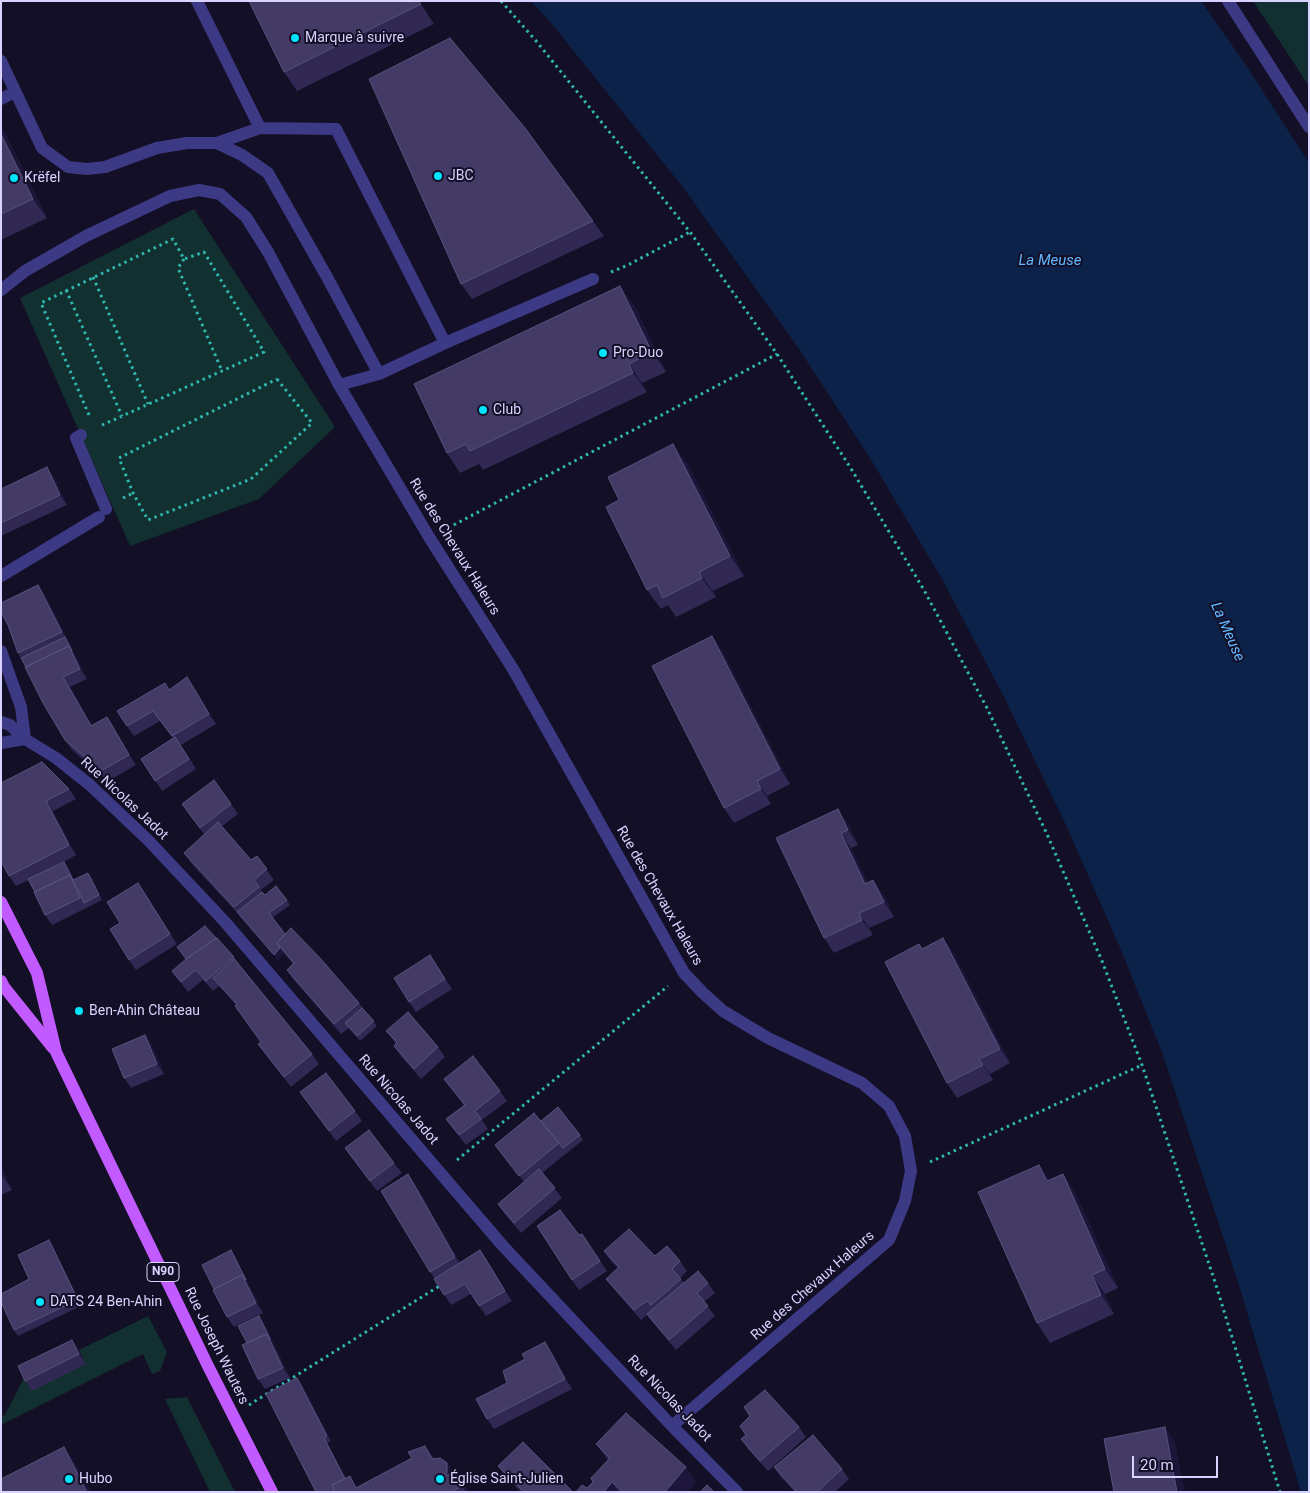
<!DOCTYPE html>
<meta charset="utf-8">
<style>
body{margin:0}
#map{position:relative;width:1310px;height:1493px;overflow:hidden;background:#130f26;font-family:Roboto,sans-serif}
canvas{display:block}
.frame{position:absolute;inset:0;border:2px solid #d9d4ff;pointer-events:none}
.scale{position:absolute;left:1132px;top:1456px;width:86px;height:22px;box-sizing:border-box;border:2px solid #d9d4ff;border-top:0;padding-left:6px;font-size:15px;line-height:18px;white-space:nowrap;color:#d9d4ff;-webkit-text-stroke:4px #130f26;paint-order:stroke}
</style>
<div id="map">
<canvas width="1310" height="1493"></canvas>
<div class="frame"></div>
<div class="scale">20 m</div>
</div>
<script>
const context = document.querySelector('canvas').getContext('2d');
context.lineJoin = 'round';
function fillPath(path, color) { context.fillStyle = color; context.fill(path, 'evenodd'); }
const shape = rows => new Path2D(rows.map(r => 'M' + r).join(''));
function strokePath(path, color, width, dash) { context.strokeStyle = color; context.lineWidth = width; context.lineCap = dash ? 'butt' : 'round'; context.setLineDash(dash || []); context.stroke(path); }
function label(font, color, halo, rows, align = 'center') {
  context.font = font + ' Roboto,sans-serif'; context.lineWidth = 4; context.setLineDash([]); context.textBaseline = 'middle'; context.strokeStyle = halo; context.fillStyle = color; for (const [text, x, y, turn = 0] of rows) {
    context.save(); context.translate(x, y); context.rotate((+turn || 0) * Math.PI / 180); context.textAlign = isNaN(turn) ? turn : align; if (halo) context.strokeText(text, 0, 0); context.fillText(text, 0, 0); context.restore();
  }
}
const green = shape([
 [1253,1,1309,1,1309,86],
 [194,209,335,427,259,499,130,546,20,298],
 [148,1316,167,1352,160,1371,152,1374,143,1354,1,1425,1,1416,5,1415,25,1376,85,1364,79,1350],
 [187,1397,235,1492,210,1492,165,1399]
]);
const water = shape([
 [531,1,1201,1,1246,65,1309,163,1309,1492,1301,1492,1237,1279,1163,1055,1121,950,1066,825,1004,697,942,579,870,458,797,346,682,186,552,24]
]);
const path = shape([
 [501,1,537,42,690,232,777,354,850,467,924,590,987,708,1046,832,1102,961,1142,1065,1215,1282,1280,1492],
 [184,259,178,268,222,371],
 [611,272,628,265,690,232],
 [93,277,148,404],
 [66,290,122,416],
 [277,379,312,423,251,479,148,520,133,493,119,458,277,379],
 [89,415,41,303,173,239,184,259,204,252,264,352,100,426],
 [123,498,133,493],
 [448,528,777,354],
 [457,1160,668,986],
 [930,1162,1142,1065],
 [249,1405,441,1285]
]);
const lane = shape([
 [197,1,260,128,336,129,445,343,379,374,339,385],
 [1228,1,1309,127],
 [1,61,42,148,68,167,87,169,105,167,157,148,187,143,217,143,242,155,268,173,327,277,379,374],
 [1,99,15,92],
 [217,143,260,128],
 [445,343,593,279],
 [81,435,76,438,106,509]
]);
const street = shape([
 [1,290,25,271,86,236,170,196,199,190,220,194,246,217,268,252,339,385,429,537,513,669,684,973,703,993,723,1011,768,1038,862,1083,889,1106,905,1136,911,1171,905,1201,889,1240,672,1426],
 [1,576,99,517],
 [1,651,21,707,25,739],
 [1,722,10,725,25,739,56,758,90,785,148,840,225,922,503,1246,672,1426,737,1492],
 [1,743,25,739]
]);
const primary = shape([
 [1,902,37,973,56,1052,208,1366,272,1492],
 [1,981,4,987,53,1048]
]);
const wall = shape([
 [421,4,434,24,297,91,284,72],
 [1,128,6,135,47,218,1,240],
 [593,221,604,236,472,299,461,284],
 [634,305,666,372,642,383,647,392,483,470,479,464,460,473,447,453],
 [687,463,744,576,713,591,716,597,676,617,668,605,661,609,647,590,619,500],
 [54,477,67,505,1,536,1,489],
 [38,585,45,595,87,679,70,687,92,725,107,717,114,727,136,765,108,781,72,750,65,740,21,658,18,653],
 [722,650,790,784,767,796,771,804,734,823,724,808],
 [187,677,194,687,216,724,181,745,196,769,162,791,141,759,173,738,160,721,134,736,127,726,165,683,169,690],
 [214,780,238,814,222,826,251,860,257,856,274,880,261,890,263,893,265,895,287,900,290,905,272,918,285,934,359,1003,377,1026,360,1041,349,1028,341,1034,294,980,287,970,293,964,284,953,278,960,241,917,191,863,184,853,204,834,182,804],
 [1,783,69,789,76,799,53,811,76,855,60,864,68,867,74,880,92,878,102,900,52,925,45,915,29,880,16,886,9,876],
 [838,809,848,824,858,845,851,848,868,883,884,895,894,917,869,928,873,935,834,953,824,938],
 [145,893,177,944,136,970,129,960,120,923],
 [922,948,953,952,1010,1063,990,1074,993,1080,957,1098,947,1083],
 [430,955,452,989,416,1012,409,1002],
 [234,957,240,965,312,1054,319,1064,291,1087,258,1044,261,1042,235,1006,236,1005,219,986,213,991,203,980,188,992,172,971],
 [386,1031,438,1047,445,1057,421,1079,401,1056,394,1046,396,1044],
 [145,1035,152,1045,164,1074,131,1088,124,1078],
 [444,1079,500,1091,507,1101,482,1120,488,1129,466,1145,446,1119,464,1105],
 [300,1092,355,1111,362,1121,336,1141],
 [541,1121,580,1135,583,1140,542,1173,562,1198,521,1233,505,1214,498,1204,524,1182,495,1145],
 [345,1148,394,1163,402,1173,377,1191],
 [1,1167,12,1190,1,1195],
 [1063,1174,1076,1194,1118,1288,1105,1294,1114,1314,1050,1343,1037,1323,1050,1180],
 [415,1184,460,1263,480,1250,487,1260,512,1301,486,1316,471,1294,451,1305,434,1279,435,1279,430,1272],
 [582,1234,607,1271,579,1290,572,1280,579,1235],
 [49,1240,52,1245,81,1306,18,1336,14,1330,29,1279],
 [231,1250,234,1255,263,1313,234,1327,227,1317,214,1289],
 [604,1251,655,1256,680,1261,687,1271,680,1278,684,1283,708,1283,715,1293,704,1302,715,1316,676,1350,654,1324,647,1315,641,1320,614,1289,606,1279,618,1268,611,1261],
 [263,1321,290,1378,265,1389,258,1379,247,1343],
 [79,1350,86,1364,32,1391,25,1381],
 [552,1352,572,1389,494,1429,487,1419,507,1383],
 [301,1383,331,1441,327,1443,346,1478,357,1487,412,1458,425,1446,434,1459,447,1463,453,1472,455,1471,469,1492,316,1492],
 [744,1407,799,1427,806,1437,768,1471,748,1449,741,1439,746,1435,740,1426,750,1416],
 [596,1444,686,1467,696,1482,688,1492,576,1492,587,1488,593,1482,608,1460],
 [498,1466,573,1492,521,1492,505,1476],
 [774,1467,842,1469,849,1479,835,1492,795,1492,781,1477]
]);
const shadedWall = shape([
 [1,128,6,135,47,218,33,199,1,134],
 [620,286,634,305,666,372,652,352],
 [629,364,642,383,647,392,633,373],
 [673,444,687,463,744,576,730,556],
 [47,467,54,477,67,505,60,495],
 [699,572,713,591,716,597,702,578],
 [38,585,45,595,87,679,80,669,69,646,65,637,62,632],
 [712,636,722,650,790,784,780,769],
 [63,677,70,687,98,736,91,726],
 [187,677,194,687,216,724,209,714],
 [107,717,114,727,136,765,129,755],
 [757,781,767,796,771,804,761,789],
 [46,801,53,811,76,855,69,845],
 [838,809,848,824,858,845,848,830],
 [841,833,851,848,876,899,865,884],
 [64,862,68,867,77,885,73,880],
 [88,873,92,878,102,900,99,895],
 [873,880,884,895,894,917,884,902],
 [138,883,145,893,177,944,170,934],
 [859,913,869,928,873,935,862,920],
 [943,938,953,952,1010,1063,1000,1049],
 [280,948,284,953,278,960,274,955],
 [430,955,437,965,452,989,445,979],
 [145,1035,152,1045,164,1074,157,1064],
 [979,1059,990,1074,993,1080],
 [1039,1165,1052,1184,1047,1181],
 [1,1167,12,1190,1,1174],
 [408,1174,415,1184,462,1267,455,1257],
 [1063,1174,1076,1194,1118,1288,1105,1269],
 [49,1240,52,1245,81,1306,78,1300],
 [231,1250,234,1255,263,1313,256,1303],
 [480,1250,487,1260,512,1301,505,1291],
 [1092,1275,1105,1294,1114,1314,1101,1295],
 [259,1316,263,1321,290,1378,283,1368,267,1334],
 [72,1340,79,1350,86,1364,79,1354],
 [545,1342,552,1352,572,1389,565,1379],
 [297,1378,301,1383,331,1441,327,1436],
 [1165,1427,1175,1442,1185,1492,1177,1492],
 [324,1438,327,1443,353,1492,352,1492],
 [64,1447,78,1467,91,1492,87,1492],
 [447,1463,460,1483,445,1476],
 [686,1467,696,1482,688,1492,665,1492],
 [455,1471,469,1492,466,1492,462,1486],
 [612,1482,619,1492,604,1492]
]);
const building = shape([
 [249,1,418,1,421,4,284,72,249,1],
 [450,38,525,128,593,221,461,284,369,79,450,38],
 [1,134,33,199,1,214,1,134],
 [620,286,652,352,629,364,633,373,470,451,466,444,447,453,414,384,620,286],
 [673,444,730,556,699,572,702,578,663,598,657,585,647,590,606,507,619,500,608,477,673,444],
 [47,467,60,495,1,523,1,489,47,467],
 [38,585,62,632,18,653,8,625,1,612,1,603,38,585],
 [712,636,780,769,757,781,761,789,724,808,652,666,712,636],
 [65,637,72,651,69,646,26,667,21,658,65,637],
 [69,646,80,669,63,677,91,726,107,717,129,755,101,771,65,740,43,703,25,667,69,646],
 [187,677,209,714,172,736,153,711,127,726,117,711,165,683,169,690,187,677],
 [175,737,189,759,155,781,141,759,175,737],
 [42,762,69,789,46,801,69,845,9,876,1,861,1,783,42,762],
 [214,780,231,804,200,828,182,804,214,780],
 [838,809,848,830,841,833,865,884,873,880,884,902,859,913,862,920,824,938,776,838,838,809],
 [218,822,251,860,257,856,267,869,254,880,259,887,234,907,184,853,218,822],
 [64,862,73,880,88,873,99,895,84,903,73,880,70,875,35,892,28,879,64,862],
 [70,875,80,898,45,915,34,892,70,875],
 [138,883,170,934,129,960,110,929,120,923,107,902,138,883],
 [276,886,287,900,269,913,285,934,277,943,280,948,274,955,237,912,262,892,265,895,276,886],
 [205,926,216,938,186,959,177,947,205,926],
 [291,928,320,958,359,1003,334,1024,287,970,294,963,277,943,291,928],
 [217,938,234,957,206,981,196,970,181,982,172,971,186,959,217,938],
 [943,938,1000,1049,979,1059,983,1065,947,1083,885,962,919,944,922,949,943,938],
 [430,955,445,979,409,1002,394,978,430,955],
 [234,959,312,1054,284,1077,258,1044,261,1042,235,1006,237,1004,213,978,234,959],
 [362,1008,374,1021,357,1036,345,1023,362,1008],
 [408,1012,438,1047,414,1069,394,1046,397,1042,386,1031,408,1012],
 [145,1035,157,1064,124,1078,112,1049,145,1035],
 [473,1056,500,1091,475,1111,481,1119,459,1135,446,1119,465,1105,444,1079,473,1056],
 [326,1073,355,1111,329,1131,300,1092,326,1073],
 [558,1107,580,1135,563,1148,541,1121,558,1107],
 [534,1113,559,1143,519,1176,495,1145,534,1113],
 [369,1130,394,1163,370,1181,345,1148,369,1130],
 [1039,1165,1047,1181,1063,1174,1105,1269,1092,1275,1101,1295,1037,1323,978,1192,1039,1165],
 [539,1169,555,1188,514,1223,498,1204,539,1169],
 [408,1174,455,1257,430,1272,381,1191,408,1174],
 [560,1210,579,1235,582,1234,600,1261,572,1280,537,1226,560,1210],
 [629,1229,655,1256,667,1246,680,1261,672,1269,681,1279,651,1305,647,1301,634,1310,606,1279,619,1267,604,1251,629,1229],
 [49,1240,78,1300,14,1330,1,1302,1,1294,29,1279,18,1255,49,1240],
 [231,1250,246,1280,242,1275,214,1289,202,1265,231,1250],
 [480,1250,505,1291,479,1306,465,1284,444,1295,434,1279,480,1250],
 [698,1271,708,1283,697,1293,708,1306,669,1340,647,1314,698,1271],
 [242,1275,256,1303,227,1317,213,1290,242,1275],
 [259,1316,270,1339,267,1334,247,1343,238,1326,259,1316],
 [267,1334,283,1368,258,1379,242,1345,267,1334],
 [72,1340,79,1354,25,1381,18,1366,72,1340],
 [545,1342,565,1379,487,1419,476,1399,507,1383,503,1371,525,1359,522,1354,545,1342],
 [297,1378,327,1436,324,1438,345,1479,332,1485,335,1492,316,1492,266,1394,297,1378],
 [765,1390,799,1427,760,1461,741,1439,746,1435,740,1426,750,1416,744,1407,765,1390],
 [626,1413,686,1467,665,1492,623,1492,612,1482,604,1492,576,1492,582,1485,587,1488,593,1482,591,1478,610,1458,596,1444,626,1413],
 [1165,1427,1177,1492,1114,1492,1104,1439,1165,1427],
 [813,1435,842,1469,817,1492,797,1492,774,1467,813,1435],
 [523,1442,573,1492,524,1492,498,1466,523,1442],
 [425,1446,432,1459,440,1458,447,1463,447,1472,445,1476,455,1471,462,1486,451,1492,335,1492,332,1485,350,1476,356,1488,412,1458,408,1452,425,1446],
 [64,1447,87,1492,1,1492,1,1479,64,1447],
 [707,1485,714,1492,700,1492,707,1485]
]);
const markers = [
 [295,38,5,"#00e5ff"],
 [438,176,5,"#00e5ff"],
 [14,178,5,"#00e5ff"],
 [603,353,5,"#00e5ff"],
 [483,410,5,"#00e5ff"],
 [79,1011,5,"#00e5ff"],
 [40,1302,5,"#00e5ff"],
 [69,1479,5,"#00e5ff"],
 [440,1479,5,"#00e5ff"]
];
const shields = [
 [163,1272,32]
];
const shieldNames = [
 ["N90",163,1272]
];
const poiNames = [
 ["Marque à suivre",305,38],
 ["JBC",448,176],
 ["Krëfel",24,178],
 ["Pro-Duo",613,353],
 ["Club",493,410],
 ["Ben-Ahin Château",89,1011],
 ["DATS 24 Ben-Ahin",50,1302],
 ["Hubo",79,1479],
 ["Église Saint-Julien",450,1479]
];
const streetNames = [
 ["Rue des Chevaux Haleurs",454,547,58],
 ["Rue Nicolas Jadot",124,799,43],
 ["Rue des Chevaux Haleurs",659,896,60],
 ["Rue Nicolas Jadot",398,1100,49],
 ["Rue des Chevaux Haleurs",813,1286,-41],
 ["Rue Joseph Wauters",216,1346,64],
 ["Rue Nicolas Jadot",669,1399,46]
];
const waterNames = [
 ["La Meuse",1050,261],
 ["La Meuse",1227,632,66]
];
fillPath(green, '#12302f');
fillPath(water, '#0c2248');
strokePath(path, '#2fb8b0', 3, [2.5, 4]);
strokePath(lane, '#3d3a85', 12);
strokePath(street, '#3d3a85', 12);
strokePath(primary, '#c25bff', 12);
fillPath(wall, '#312854');
fillPath(shadedWall, '#1d163a');
fillPath(building, '#433a66');
strokePath(building, '#5a527e', 1);
for (const [x, y, r, color] of markers) { const dot = new Path2D(); dot.arc(x, y, r, 0, 2 * Math.PI); context.fillStyle = color; context.fill(dot); strokePath(dot, '#130f26', 2); }
for (const [x, y, w] of shields) { const box = new Path2D(); box.roundRect(x - w / 2, y - 9.5, w, 19, 4); context.fillStyle = '#130f26'; context.fill(box); strokePath(box, '#d9d4ff', 1); }
label('bold 12px', '#d9d4ff', null, shieldNames);
label('14px', '#d9d4ff', '#130f26', poiNames, 'left');
label('14px', '#d9d4ff', '#130f26', streetNames);
label('italic 15px', '#62b6ff', '#130f26', waterNames);
</script>
